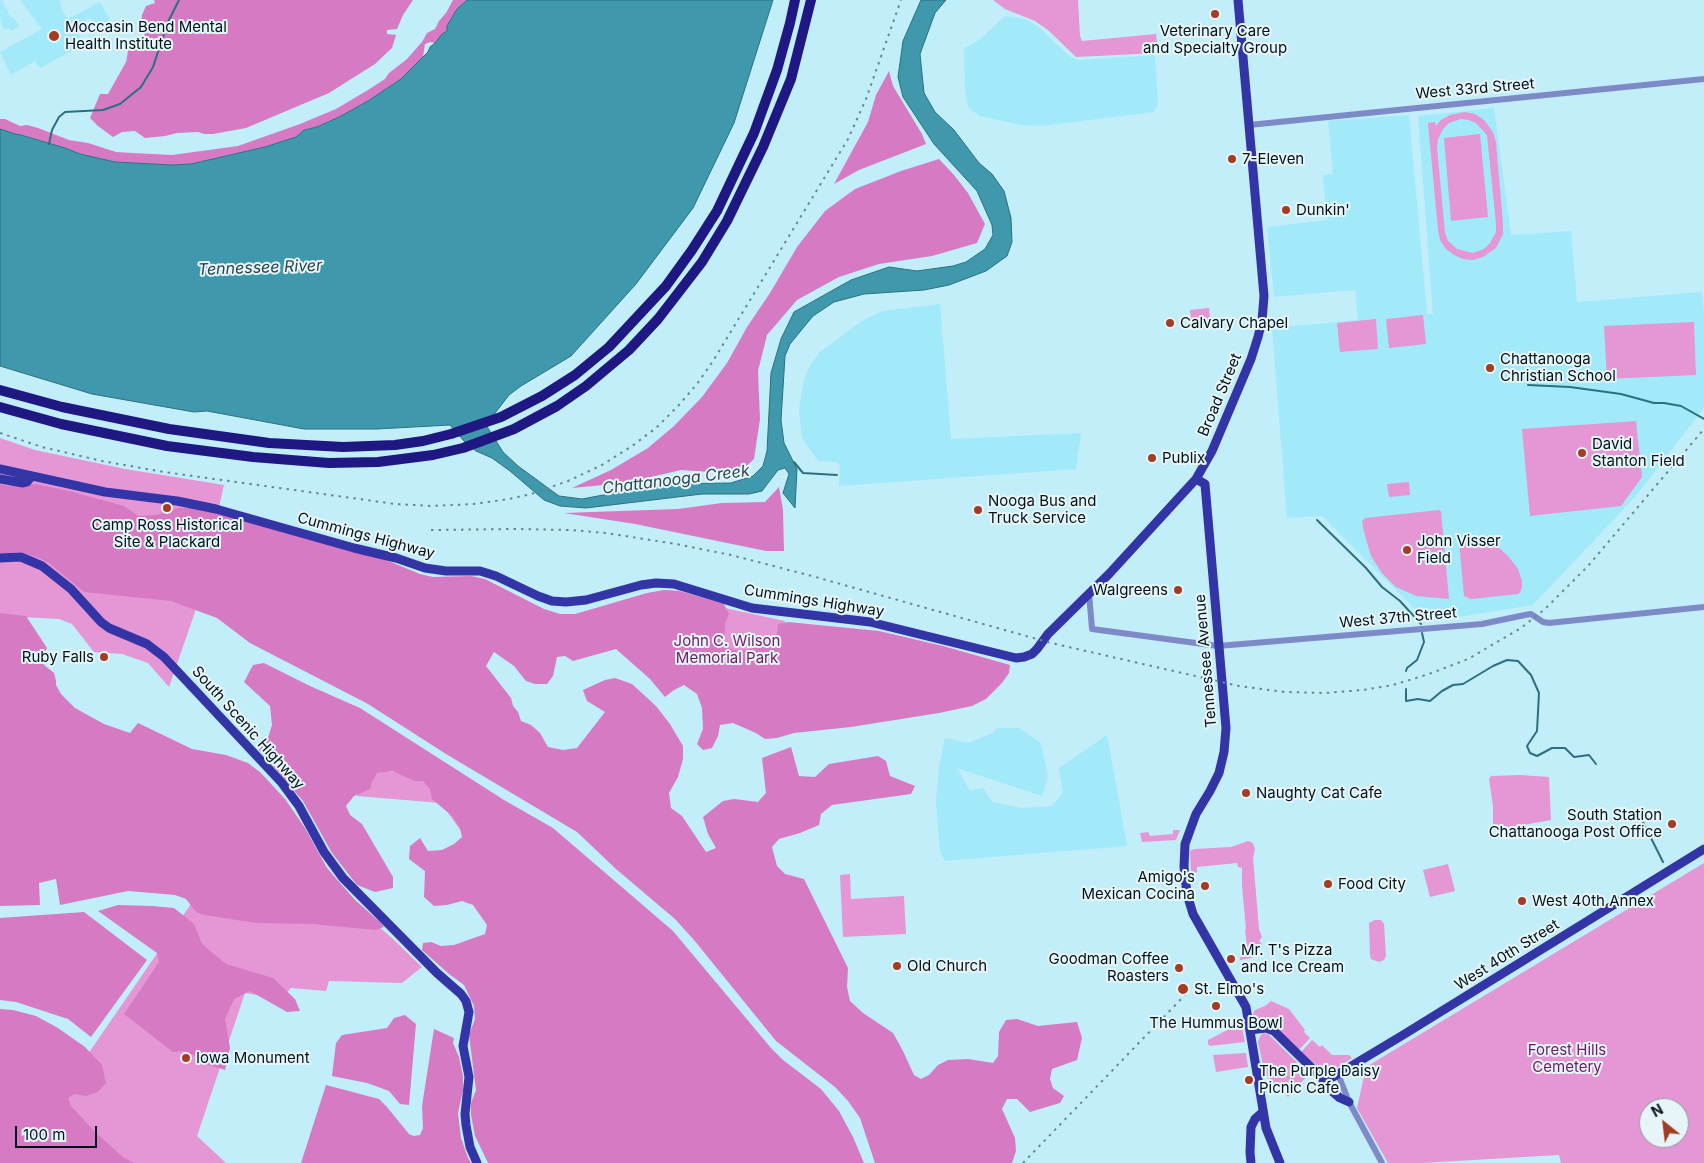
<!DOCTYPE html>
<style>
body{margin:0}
#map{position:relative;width:1704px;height:1163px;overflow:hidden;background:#c1eef9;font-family:Inter,sans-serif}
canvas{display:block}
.north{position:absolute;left:1639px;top:1098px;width:50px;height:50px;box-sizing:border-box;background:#e7f5f9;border:1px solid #8b9b9f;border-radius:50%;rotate:331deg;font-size:14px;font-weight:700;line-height:20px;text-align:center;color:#001419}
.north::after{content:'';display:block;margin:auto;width:18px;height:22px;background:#a43b23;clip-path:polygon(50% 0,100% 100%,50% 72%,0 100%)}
.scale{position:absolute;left:15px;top:1126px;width:82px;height:22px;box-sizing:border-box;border:2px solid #001419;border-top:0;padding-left:6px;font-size:15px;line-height:18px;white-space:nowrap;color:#001419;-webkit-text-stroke:4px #e7f5f9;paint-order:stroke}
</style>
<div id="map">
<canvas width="1704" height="1163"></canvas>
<div class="north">N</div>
<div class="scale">100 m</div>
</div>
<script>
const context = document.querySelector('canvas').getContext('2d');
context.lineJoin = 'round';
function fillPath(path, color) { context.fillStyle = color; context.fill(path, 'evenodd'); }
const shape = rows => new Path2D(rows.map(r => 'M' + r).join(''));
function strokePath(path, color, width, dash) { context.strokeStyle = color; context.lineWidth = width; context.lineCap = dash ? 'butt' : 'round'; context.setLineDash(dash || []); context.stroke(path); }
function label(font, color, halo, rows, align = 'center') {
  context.font = font + ' Inter,sans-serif'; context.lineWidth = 4; context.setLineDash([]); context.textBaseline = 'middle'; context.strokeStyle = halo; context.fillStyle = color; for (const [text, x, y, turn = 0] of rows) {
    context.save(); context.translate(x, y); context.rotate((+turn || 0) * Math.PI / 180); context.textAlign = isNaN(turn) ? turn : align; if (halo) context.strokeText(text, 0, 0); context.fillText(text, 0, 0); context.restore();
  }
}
const built = shape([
 [0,0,4,0,2,1,11,18,13,17,19,26,11,31,9,28,4,30,1,23,2,22,0,18],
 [20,0,59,0,63,11,68,19,100,2,110,20,95,28,90,18,78,25,75,21,72,22,84,44,40,68,35,61,11,75,0,52,42,29],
 [1005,16,1025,19,1039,27,1070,57,1079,60,1155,55,1158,104,1154,112,1041,126,1021,125,980,116,971,110,967,103,965,88,964,48,978,41],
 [1494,108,1511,235,1571,231,1577,302,1702,292,1704,312,1704,408,1635,497,1533,605,1428,622,1322,516,1287,518,1272,328,1358,320,1355,290,1274,297,1267,227,1327,220,1323,175,1333,174,1328,121,1409,115,1427,314,1433,314,1418,116],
 [940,304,951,439,1081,433,1076,469,839,486,840,465,836,462,818,461,802,438,799,410,804,379,811,364,820,352,860,322,883,311],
 [998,728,1019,728,1041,743,1048,777,1042,796,957,768,970,791,983,788,992,802,1023,808,1052,806,1063,793,1059,768,1107,735,1127,846,945,861,940,852,936,803,939,767,945,738,969,743,992,733]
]);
const green = shape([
 [993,0,1078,0,1080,36,1082,41,1156,34,1158,53,1076,57,1049,31,1035,21,1005,9],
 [1465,112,1475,114,1484,120,1493,132,1496,142,1503,224,1503,234,1496,248,1483,257,1473,260,1463,259,1454,255,1446,249,1440,240,1438,230,1428,123,1435,122,1436,126,1441,120,1450,115],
 [1461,119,1469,120,1476,123,1487,135,1496,224,1496,232,1490,243,1484,249,1473,253,1457,249,1448,241,1445,233,1437,147,1438,139,1443,129,1449,123],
 [1480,134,1488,217,1451,221,1444,138],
 [1209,308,1211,328,1192,330,1190,310],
 [1423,315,1426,344,1389,348,1386,319],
 [1376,319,1378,349,1340,352,1337,323],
 [1694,322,1696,375,1607,379,1604,326],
 [1636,421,1642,477,1621,506,1530,516,1522,429],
 [0,438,35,450,125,469,224,485,195,612,169,687,148,663,122,654,94,652,72,624,59,619,0,616],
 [1409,482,1410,495,1389,497,1387,484],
 [1439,510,1441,511,1449,599,1416,596,1396,587,1382,573,1371,556,1364,532,1362,521,1365,518],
 [1467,541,1489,542,1497,546,1509,557,1518,569,1522,581,1522,588,1519,594,1471,599,1464,596,1459,542],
 [676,593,720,607,785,621,780,648,765,690],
 [362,766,449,782,466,838,441,803,357,796],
 [1520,775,1549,777,1551,820,1496,830,1493,829,1493,806,1489,779,1491,776],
 [1173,830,1180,830,1176,840,1142,842,1140,833,1148,832,1150,836,1173,834],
 [1248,841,1253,843,1255,849,1253,858,1259,929,1262,937,1259,941,1262,944,1251,958,1240,960,1240,957,1246,957,1246,947,1247,947,1245,930,1246,929,1242,886,1242,868,1238,867,1237,863,1197,867,1197,872,1193,873,1191,871,1190,851,1194,849,1231,847],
 [1704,863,1704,1163,1561,1163,1559,1155,1421,1163,1388,1163,1357,1108,1366,1067],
 [1649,1108,1679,1108,1679,1138,1649,1138],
 [1448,864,1455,891,1430,897,1423,870],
 [850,874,851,899,904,896,906,934,843,937,840,875],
 [323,879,392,938,422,967,402,983,329,981,326,991,291,988,281,999,245,993,197,1136,226,1163,0,1163,0,1086,88,1054,193,901],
 [1375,920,1381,920,1384,924,1386,956,1384,960,1379,962,1371,959,1370,955,1369,923],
 [1271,1001,1289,1009,1305,1030,1304,1032,1310,1038,1299,1050,1268,1024,1258,1023,1254,1019,1253,1014,1255,1010,1265,1006],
 [1241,1023,1245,1042,1210,1046,1208,1044,1208,1040],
 [1263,1033,1268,1034,1309,1074,1288,1097,1265,1074,1258,1042,1260,1036],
 [1312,1040,1320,1047,1322,1045,1332,1055,1349,1055,1352,1058,1332,1071,1324,1072,1301,1052],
 [1246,1053,1248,1067,1216,1072,1213,1055]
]);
const forest = shape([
 [154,0,413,0,403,15,397,29,387,30,387,34,396,35,392,48,375,64,329,93,246,128,213,134,204,134,198,132,177,133,165,136,145,138,135,131,122,132,113,137,98,126,90,118,100,94,108,94,126,62,129,46,146,40,141,24,142,15,146,6,155,3],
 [453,0,467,0,461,5,447,26,447,31,442,34,435,43,430,42,425,44,423,57,401,79,368,101,339,117,317,127,304,130,296,137,265,147,191,164,172,165,115,162,80,154,65,148,21,135,15,134,0,129,0,119,5,119,20,126,27,125,38,128,69,140,88,143,116,152,132,153,172,155,238,146,300,124,336,109,368,90,385,79,389,73,407,59,422,42,427,33,435,29,439,21,446,13],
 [889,71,893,86,922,134,926,144,859,170,834,184,868,122,876,95],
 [939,159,954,175,968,193,985,224,977,243,932,256,879,264,839,277,797,300,767,335,758,371,760,419,754,459,738,474,681,470,625,483,572,488,611,470,648,448,674,426,702,397,727,363,747,327,770,293,797,247,825,211,855,189,901,171],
 [0,484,8,486,36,484,69,491,124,506,138,516,156,515,179,508,197,508,374,555,420,574,433,577,471,576,485,579,544,609,560,614,575,614,647,593,664,590,680,591,724,604,729,614,725,624,724,644,733,650,745,650,769,645,777,634,778,624,788,622,879,631,943,646,1010,665,1009,673,1002,683,986,699,972,706,939,713,851,727,794,733,777,738,765,739,756,733,733,723,720,725,718,736,712,748,703,750,697,744,703,729,702,708,697,694,684,685,674,690,665,697,650,679,616,649,573,661,565,656,557,657,553,676,547,684,535,684,526,681,514,666,494,652,486,666,511,698,513,706,518,712,521,721,531,725,540,733,548,747,563,750,577,748,605,712,587,701,583,690,605,680,615,678,632,684,656,706,670,724,683,746,683,759,678,777,669,793,671,808,682,816,706,852,716,848,708,834,703,817,723,801,734,799,758,802,766,793,762,758,791,747,799,776,815,777,829,764,878,756,886,761,890,776,915,786,911,794,832,805,821,814,819,825,800,833,779,839,772,847,777,866,785,874,804,879,848,968,847,987,850,1001,863,1013,893,1033,902,1049,914,1075,921,1079,929,1075,938,1065,948,1060,968,1059,993,1063,998,1056,999,1032,1006,1020,1017,1019,1038,1026,1077,1022,1082,1038,1077,1060,1052,1069,1050,1079,1053,1088,1064,1096,1060,1103,1030,1112,1017,1099,1007,1099,1002,1109,1015,1138,1016,1151,1012,1163,875,1163,860,1118,848,1101,835,1087,776,1041,694,940,675,919,616,869,577,832,446,754,368,704,250,643,217,618,171,601,84,592,49,563,41,559,21,552,0,554],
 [779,487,783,510,784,551,766,551,635,524,564,513,678,509,722,503,765,502],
 [0,613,26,616,47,648,44,654,44,665,54,673,56,681,56,685,61,694,75,708,104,724,130,733,138,723,192,749,226,755,248,763,261,773,285,799,305,828,327,868,355,900,381,923,384,927,375,930,312,924,256,923,204,915,196,912,186,899,175,895,128,891,60,905,56,879,39,883,40,905,0,906],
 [264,663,310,686,360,708,504,800,553,828,673,931,771,1048,783,1060,821,1089,839,1111,853,1137,864,1163,488,1163,475,1136,471,1115,471,1103,476,1090,469,1035,475,1019,474,1006,464,985,449,974,422,950,423,943,431,942,441,946,454,945,485,934,487,925,473,905,462,901,447,905,434,906,424,897,425,871,409,859,410,846,420,838,428,851,442,850,454,844,462,837,460,828,452,816,432,799,430,789,423,781,415,781,392,771,377,773,372,782,370,789,354,796,346,806,350,815,362,824,393,877,393,888,375,892,357,885,332,853,303,801,259,750,268,738,272,725,270,706,244,682,253,665],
 [118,905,152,906,174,908,194,924,202,944,226,964,273,978,295,999,300,1011,287,1012,250,991,234,999,225,1019,230,1048,225,1070,199,1062,195,1056,185,1051,173,1052,124,1014,159,962,157,953,98,911],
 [84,912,147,960,91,1037,68,1019,16,1002,0,1000,0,918],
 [0,1009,13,1010,36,1016,58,1028,85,1047,102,1065,106,1083,98,1092,86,1096,74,1094,68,1098,71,1106,96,1133,123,1157,134,1163,0,1163],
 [405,1015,416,1024,409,1105,400,1104,389,1091,367,1083,332,1076,336,1043,342,1035,387,1028,394,1018],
 [434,1029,454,1038,453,1043,459,1057,463,1076,463,1090,458,1113,461,1138,468,1158,471,1163,301,1163,326,1085,379,1099,387,1107,409,1134,414,1136,420,1135,423,1128,422,1106]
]);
const water = shape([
 [467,0,773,0,734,123,693,208,636,284,571,356,521,386,509,395,486,425,503,452,518,466,559,496,582,499,662,484,731,483,753,476,763,466,767,451,771,373,781,339,794,312,851,280,889,267,917,271,953,266,966,262,985,249,993,235,992,225,977,191,934,144,903,97,898,77,903,41,921,0,946,0,935,13,920,54,924,93,935,112,954,130,979,163,992,174,1004,191,1011,218,1012,242,1007,256,986,271,949,285,924,290,864,294,834,302,813,316,790,344,785,356,781,420,784,443,797,469,795,508,783,493,789,474,785,468,778,470,762,491,749,494,702,494,586,508,560,506,544,500,510,471,492,458,476,451,464,441,450,425,377,429,304,429,207,411,194,412,92,394,0,366,0,129,15,134,21,135,65,148,80,154,115,162,172,165,191,164,265,147,296,137,304,130,317,127,339,117,368,101,401,79,428,52,430,47,435,43,442,34,447,31,447,26,457,9,467,0]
]);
const stream = shape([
 [49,144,52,130,59,117,65,112,103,110,120,104,141,87,153,67,168,22,179,0],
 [1528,385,1570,387,1621,394,1654,403,1664,403,1681,406,1704,419],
 [794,462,803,473,837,475],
 [1317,520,1366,568,1382,587,1400,601,1421,624],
 [1406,671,1407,668,1417,660,1424,642,1422,633],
 [1406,689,1406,701,1418,699,1430,701,1442,691,1453,685,1463,684,1493,666,1507,660,1518,661,1531,675,1539,693,1537,731,1527,746,1530,753,1537,756,1552,748,1565,748,1574,757,1589,755,1596,764],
 [1637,810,1663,862]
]);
const minor = shape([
 [1249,125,1704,79],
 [1089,593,1092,629,1218,646,1482,624,1525,615,1531,614,1543,622,1549,623,1704,607],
 [1338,1074,1349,1102,1382,1163]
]);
const major = shape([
 [0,469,105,492,177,501,216,509,354,548,396,558,425,568,446,571,480,571,496,576,538,596,552,601,566,602,586,600,641,585,656,583,674,584,752,608,870,622,1016,658,1024,657,1032,654,1037,649,1048,634,1109,574,1196,479,1212,451,1251,359,1258,337,1262,321,1264,296,1238,0],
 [0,479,23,483,27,482,31,477],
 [1196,479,1205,484,1226,728,1224,752,1219,773,1210,791,1196,814,1185,844,1184,867,1187,894,1193,914,1246,1007,1266,1128,1280,1163],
 [0,558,21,557,42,566,71,589,101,622,109,628,147,644,164,657,282,783,299,806,324,852,343,878,437,973,461,994,466,1001,469,1012,463,1046,469,1077,465,1114,466,1125,470,1147,477,1163],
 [1250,1030,1266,1028,1274,1031,1322,1078,1325,1085,1333,1092,1340,1098,1349,1102],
 [1322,1078,1333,1077,1403,1035,1704,849],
 [1251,1163,1250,1152,1251,1127,1255,1119,1263,1112]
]);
const highway = shape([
 [0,390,62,407,169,429,269,443,343,447,395,445,423,441,451,434,501,417,542,396,575,375,609,347,666,286,692,250,717,211,754,133,777,70,790,23,795,0],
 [0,407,61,424,167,446,253,457,329,463,378,462,433,455,463,448,514,429,557,406,586,386,629,350,658,319,702,262,727,221,763,147,791,79,811,0]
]);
const rail = shape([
 [0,433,42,447,102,461,164,472,395,504,432,506,474,504,509,499,531,494,568,481,602,465,632,446,656,428,678,406,697,384,713,361,848,139,866,99,901,0],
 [431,530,515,529,571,530,606,533,676,544,731,555,812,576,1051,643,1239,686,1285,692,1325,693,1363,690,1393,685,1429,674,1468,659,1521,628,1545,609,1588,566,1704,429],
 [1023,1163,1186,994]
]);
const markers = [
 [1215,14,5,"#a43b23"],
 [54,36,6,"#a43b23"],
 [1232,159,5,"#a43b23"],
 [1286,210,5,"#a43b23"],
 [1170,323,5,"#a43b23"],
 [1490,368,5,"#a43b23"],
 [1582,453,5,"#a43b23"],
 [1152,458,5,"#a43b23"],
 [167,508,5,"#a43b23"],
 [978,510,5,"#a43b23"],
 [1407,550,5,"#a43b23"],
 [1178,590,5,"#a43b23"],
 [104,657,5,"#a43b23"],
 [1246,793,5,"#a43b23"],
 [1672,824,5,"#a43b23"],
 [1328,884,5,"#a43b23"],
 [1205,886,5,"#a43b23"],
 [1522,901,5,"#a43b23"],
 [1231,959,5,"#a43b23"],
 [897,966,5,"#a43b23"],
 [1179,968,5,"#a43b23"],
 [1183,989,6,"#a43b23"],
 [1216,1006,5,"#a43b23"],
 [186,1058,5,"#a43b23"],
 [1249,1080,5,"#a43b23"]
];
const poiNames = [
 ["Moccasin Bend Mental",65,27],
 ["Health Institute",65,44],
 ["Veterinary Care",1215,31,"center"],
 ["and Specialty Group",1215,48,"center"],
 ["7-Eleven",1242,159],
 ["Dunkin'",1296,210],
 ["Calvary Chapel",1180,323],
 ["Chattanooga",1500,359],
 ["Christian School",1500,376],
 ["David",1592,444],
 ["Stanton Field",1592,461],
 ["Publix",1162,458],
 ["Nooga Bus and",988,501],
 ["Truck Service",988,518],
 ["Camp Ross Historical",167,525,"center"],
 ["Site & Plackard",167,542,"center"],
 ["John Visser",1417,541],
 ["Field",1417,558],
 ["Walgreens",1168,590,"right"],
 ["Ruby Falls",94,657,"right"],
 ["Naughty Cat Cafe",1256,793],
 ["South Station",1662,815,"right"],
 ["Chattanooga Post Office",1662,832,"right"],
 ["Amigo's",1195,877,"right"],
 ["Mexican Cocina",1195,894,"right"],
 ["Food City",1338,884],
 ["West 40th Annex",1532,901],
 ["Mr. T's Pizza",1241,950],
 ["and Ice Cream",1241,967],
 ["Goodman Coffee",1169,959,"right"],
 ["Roasters",1169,976,"right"],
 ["Old Church",907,966],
 ["St. Elmo's",1194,989],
 ["The Hummus Bowl",1216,1023,"center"],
 ["Iowa Monument",196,1058],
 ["The Purple Daisy",1259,1071],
 ["Picnic Cafe",1259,1088]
];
const streetNames = [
 ["West 33rd Street",1475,89,-5],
 ["Broad Street",1220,395,-67],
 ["Cummings Highway",366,536,15],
 ["Cummings Highway",814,601,9],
 ["West 37th Street",1398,618,-5],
 ["Tennessee Avenue",1206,661,-95],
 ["South Scenic Highway",248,728,48],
 ["West 40th Street",1507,955,-32]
];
const parkNames = [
 ["John C. Wilson",727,641],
 ["Memorial Park",727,658],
 ["Forest Hills",1567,1050],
 ["Cemetery",1567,1067]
];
const waterNames = [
 ["Tennessee River",260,268,-2],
 ["Chattanooga Creek",676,480,-7]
];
fillPath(built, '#a2e9fa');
fillPath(green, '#e596d4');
fillPath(forest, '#d67ac4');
fillPath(water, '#3f98ac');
strokePath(water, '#2c7080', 1);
strokePath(stream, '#2c7080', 2);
strokePath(minor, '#7d8ac7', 6);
strokePath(major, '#3334a5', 9);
strokePath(highway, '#201882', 10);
strokePath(rail, '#678890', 2, [2.5, 5]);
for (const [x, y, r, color] of markers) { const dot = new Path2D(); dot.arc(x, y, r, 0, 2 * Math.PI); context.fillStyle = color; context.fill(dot); strokePath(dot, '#e7f5f9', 2); }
label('15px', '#001419', '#e7f5f9', poiNames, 'left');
label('15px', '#001419', '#e7f5f9', streetNames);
label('15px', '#6e1b62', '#e7f5f9', parkNames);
label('italic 16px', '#2a464c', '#e7f5f9', waterNames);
</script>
